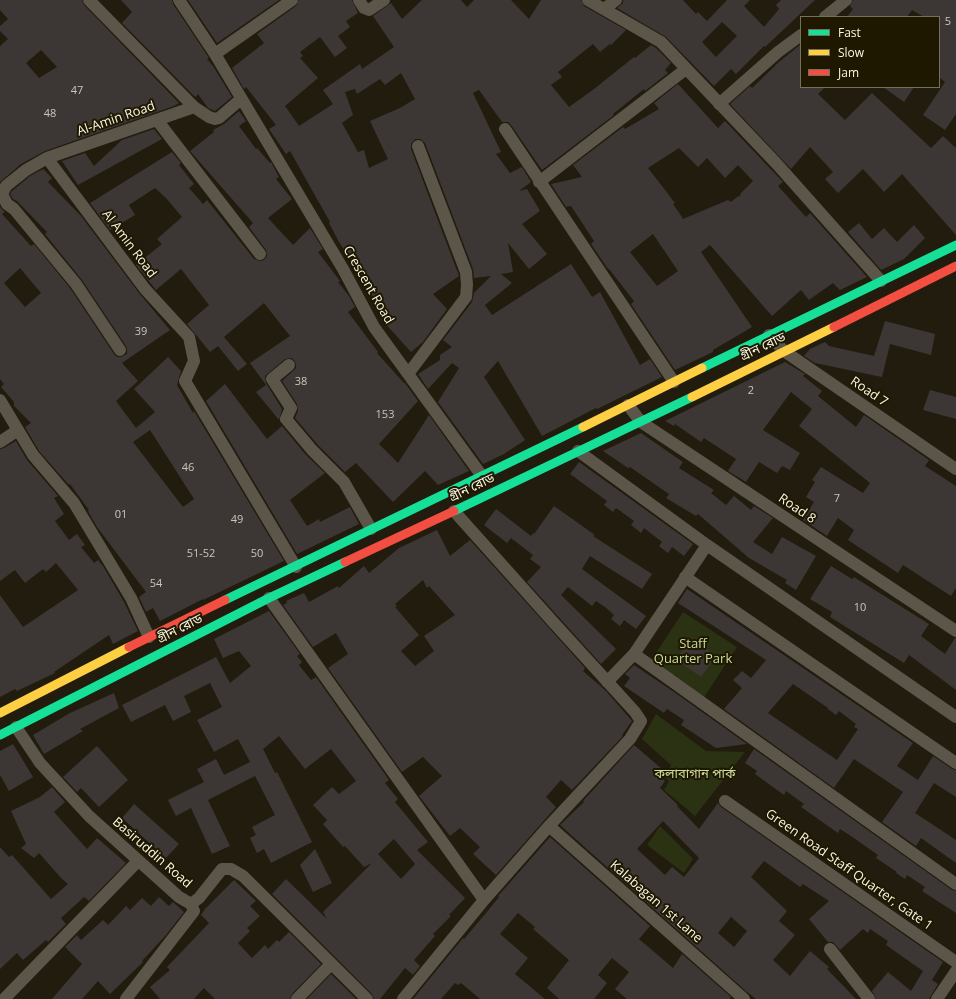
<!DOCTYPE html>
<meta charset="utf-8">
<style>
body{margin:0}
#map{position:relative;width:956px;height:999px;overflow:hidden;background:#211c0d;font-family:"Open Sans",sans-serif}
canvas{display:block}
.legend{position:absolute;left:800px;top:16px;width:140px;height:72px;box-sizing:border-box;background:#1f1800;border:1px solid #76705b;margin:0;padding:5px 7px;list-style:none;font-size:12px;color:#f9f5e4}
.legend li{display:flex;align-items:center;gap:8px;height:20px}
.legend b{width:20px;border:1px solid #76705b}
</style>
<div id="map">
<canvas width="956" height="999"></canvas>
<ul class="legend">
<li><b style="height:5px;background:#16e098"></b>Fast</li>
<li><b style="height:5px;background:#ffcf43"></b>Slow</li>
<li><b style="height:5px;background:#f24e42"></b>Jam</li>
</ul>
</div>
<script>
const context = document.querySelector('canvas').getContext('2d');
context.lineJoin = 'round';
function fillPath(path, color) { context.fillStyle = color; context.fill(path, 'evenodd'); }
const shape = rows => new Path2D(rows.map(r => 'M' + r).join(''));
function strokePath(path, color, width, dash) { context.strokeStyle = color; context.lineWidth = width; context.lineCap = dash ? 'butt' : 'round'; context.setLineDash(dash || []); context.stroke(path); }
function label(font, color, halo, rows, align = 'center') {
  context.font = font + ' "Open Sans","Noto Sans Bengali",sans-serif'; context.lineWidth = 4; context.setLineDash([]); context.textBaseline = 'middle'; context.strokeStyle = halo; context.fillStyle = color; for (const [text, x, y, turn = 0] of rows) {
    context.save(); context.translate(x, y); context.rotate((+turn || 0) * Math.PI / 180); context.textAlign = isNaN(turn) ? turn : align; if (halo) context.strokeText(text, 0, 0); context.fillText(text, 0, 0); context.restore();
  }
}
const green = shape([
 [683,612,737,647,703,699,675,676,678,676,670,675,652,659],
 [656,714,706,751,745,752,695,816,664,790,669,781,665,778,671,765,642,739],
 [660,826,693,859,684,873,647,845]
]);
const building = shape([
 [0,0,82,0,84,5,179,103,174,106,45,151,21,164,0,182,0,46,8,39,0,31,0,26,8,19,0,10],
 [41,50,57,67,39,78,26,63],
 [121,0,172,0,173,4,209,58,207,59,213,66,232,97,215,111,208,108,198,94,196,97,193,95,122,23,132,12],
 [188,0,279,0,217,43],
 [299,0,352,0,358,13,346,21,350,27,338,36,347,48,335,57,320,37,300,52,303,56,300,58,318,78,285,106,299,126,333,104,323,90,360,64,362,69,394,47,373,16,391,3,402,19,422,0,461,0,467,7,474,0,511,0,529,19,541,0,581,0,584,6,626,30,611,45,610,44,600,52,593,44,558,72,562,77,551,85,569,107,594,89,634,57,635,58,651,45,656,48,671,63,665,70,668,73,645,91,644,89,613,114,614,115,542,170,511,125,508,122,502,122,479,90,473,93,501,152,496,154,510,173,522,167,531,182,519,191,527,189,540,211,522,224,547,254,529,269,508,243,513,272,501,274,512,283,485,305,492,315,571,264,592,297,600,292,640,365,650,359,662,377,597,409,596,408,542,436,498,361,484,377,525,440,504,454,483,464,438,402,459,368,452,363,428,389,418,374,440,360,440,355,452,347,443,340,472,302,474,293,491,276,474,278,473,269,425,143,420,139,415,139,411,144,411,149,459,276,433,294,447,309,423,342,411,352,382,320,386,317,354,268,354,265,339,242,329,223,330,222,290,151,286,154,269,129,276,125,246,87,244,89,232,68,264,43,257,34,296,6],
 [401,73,415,99,400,108,370,121,388,159,369,168,364,150,358,152,342,123,353,115,345,92,355,89,357,94,380,79,385,85],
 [623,0,683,0,696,14,698,12,707,21,727,0,750,0,744,6,764,27,779,9,776,5,781,0,815,0,765,47,764,46,736,74,731,69,714,86,666,37,617,8,623,3],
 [722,22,737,36,716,57,702,42],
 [853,0,956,0,956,114,945,130,923,115,945,82,939,77,939,17,924,17,912,10,907,17,847,17,853,9,850,6],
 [801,44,801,87,825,87,818,94,845,120,872,93,931,148,943,136,956,148,956,235,902,174,884,192,863,169,838,193,825,179,833,172,810,147,791,169,730,104,750,86,752,88,779,62],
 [678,84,718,128,725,121,783,182,778,186,806,217,810,213,867,277,840,290,833,283,809,300,801,290,772,316,710,245,701,252,752,327,713,350,713,352,675,370,631,304,634,301,609,269,608,269,591,244,594,241,571,206,566,207,551,184,582,177,573,165,623,127,625,129,659,109,654,103],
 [679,148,698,167,707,158,725,178,738,165,753,181,740,194,741,195,737,197,731,202,728,200,683,219,682,217,681,218,682,217,673,204,675,203,648,168],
 [653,234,678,271,657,286,630,252],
 [883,87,914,87,904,102],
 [239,111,246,121,239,126,256,149,257,148,270,163,271,162,279,177,276,179,292,199,268,218,293,245,310,228,323,249,318,252,340,281,338,282,349,296,355,307,348,312,378,352,377,353,404,383,405,383,418,401,379,444,398,463,429,415,469,471,438,485,425,471,393,502,356,463,345,472,318,445,295,418,298,411,297,404,282,381,296,368,296,364,294,360,291,358,285,359,265,376,266,383,282,409,279,420,256,392,266,385,250,363,290,336,264,303,224,337,247,364,238,371,218,346,210,352,187,324,209,305,181,269,156,290,136,265,162,244,157,239,182,217,166,198,155,188,129,205,135,215,110,230,90,203,172,152,181,163,179,165,194,184,189,188,203,204,207,200,254,259,261,261,264,260,267,256,266,250,249,227,253,223,190,151,214,132,213,130,224,124],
 [154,129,162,139,78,185,62,161,85,153,94,166,122,140],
 [43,169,52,178,48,182,81,216,139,293,170,330,122,363,138,381,116,401,136,428,155,412,134,389,168,357,181,371,177,385,193,413,194,411,284,561,203,600,203,599,160,621,153,608,146,612,139,597,146,592,97,527,88,511,89,510,70,484,69,485,39,451,25,427,31,423,14,406,14,402,1,387,4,384,0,379,0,207,5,212,2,214,31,246,34,244,70,288,114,354,117,357,121,357,127,354,127,350,126,346,82,280,45,234,47,232,17,201,13,199,10,194,12,191,30,176],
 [20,268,41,293,25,307,4,283],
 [150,430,194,499,183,507,133,442],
 [859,223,872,239,884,228,897,242,914,225,925,238,904,259,881,270,848,232],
 [885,321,935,334,931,355,890,344,882,377,815,363,804,356,810,349,825,342,829,346,874,356],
 [785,362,805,374,803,376,822,391,818,396,856,427,864,415,929,460,925,466,956,486,956,588,951,596,903,565,898,573,848,540,854,530,838,518,827,536,803,520,814,502,806,497,815,482,812,480,821,467,863,493,870,483,799,426,812,409,791,392,763,430,800,453,790,470,782,466,777,473,759,462,746,482,728,471,736,459,704,438,701,442,675,424,674,426,665,421],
 [225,384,267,439,282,426,306,455,325,473,290,500,307,526,319,519,320,522,350,507,359,524,297,554,206,401],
 [930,390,956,397,956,419,923,410],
 [641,433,683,462,679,468,714,490,711,493,726,505,734,496,751,510,754,506,773,518,753,542,772,554,782,537,816,556,796,590,785,583,787,580,749,558,698,514,696,516,666,498,669,494,630,467,628,468,603,451],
 [16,441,27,460,58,496,54,498,64,514,55,521,69,540,77,534,85,545,81,547,94,563,98,560,103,566,124,602,138,631,113,644,109,635,54,672,55,673,17,691,15,689,0,697,0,595,23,627,78,590,56,563,46,572,43,569,25,583,15,570,0,581,0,449,4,448],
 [579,462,693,544,684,556,672,547,668,553,659,546,662,542,644,528,641,533,631,525,634,521,616,508,613,512,604,505,607,501,570,474],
 [554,506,595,535,593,536,652,574,642,589,590,556,582,569,646,616,636,629,624,620,620,626,611,619,614,615,605,607,596,601,592,606,568,587,561,595,616,649,601,664,527,582,541,567,530,559,533,555,511,538,507,543,484,525,496,509,531,536,533,533,534,534],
 [437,530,450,556,470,540,585,668,583,671,606,691,632,721,622,735,623,736,572,790,561,780,546,797,556,807,496,875,473,854,480,847,460,828,450,836,419,796,442,776,423,757,402,772,328,668,348,654,336,633,313,647,283,605,287,603,286,601,304,593,309,602,338,586,339,588,364,566,369,573,399,548],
 [423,580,427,588,429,586,455,615,424,636,434,651,415,666,401,651,419,635,395,607,397,606,395,604],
 [831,566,852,579,854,577,929,624,921,636,945,654,955,638,956,638,956,690,909,655,904,663,830,617,832,612,810,599],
 [687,589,913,743,897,766,918,780,933,756,952,769,956,770,956,797,934,783,915,813,956,840,956,863,921,838,916,846,882,822,903,792,854,759,834,788,724,709,742,688,733,680,742,671,751,678,766,660,678,603],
 [793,684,828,708,828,709,836,715,839,711,856,724,854,727,858,729,837,760,768,713],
 [269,611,300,654,297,656,302,662,299,665,311,680,316,677,389,780,385,783,398,799,395,802,428,842,417,850,465,898,449,915,451,916,433,934,435,936,414,960,420,966,413,975,405,968,380,999,374,999,372,994,272,894,286,879,327,919,323,912,372,863,364,867,345,846,343,847,323,824,327,820,313,805,332,787,339,794,356,781,331,749,305,769,279,736,263,749,275,773,277,772,312,842,271,863,264,849,257,853,250,838,256,835,252,827,275,815,255,776,208,800,230,846,212,854,191,808,176,816,168,800,204,782,197,769,216,759,224,775,250,762,238,739,214,752,197,720,222,707,210,683,184,696,191,712,173,721,165,705,131,722,122,705,216,657,230,683,251,666,239,651,223,658,214,639],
 [394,839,415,864,401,879,378,854],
 [691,638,716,656,701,677,676,659],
 [634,665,674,692,747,744,716,748,681,725,684,720,667,709,664,713,624,686,630,678,625,674],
 [114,693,119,708,80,729,83,731,44,754,33,735,70,713],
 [13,744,33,777,9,791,0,775,0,751],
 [634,745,662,769,657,775,665,781,660,788,678,805,677,806,699,829,718,803,721,807,943,962,932,980,938,984,929,999,876,999,872,991,888,972,911,991,923,971,886,945,888,941,870,929,868,933,863,929,840,950,833,942,828,942,809,919,829,901,803,884,800,887,764,861,751,877,787,911,779,921,795,935,773,960,790,976,810,951,829,967,827,969,856,999,756,999,747,992,560,825,584,802,583,801],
 [663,821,699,858,684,877,672,867,665,875,637,849],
 [731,917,747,931,734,947,718,933],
 [97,746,128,780,99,807,81,788,77,792,63,777],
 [754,749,952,890,956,891,956,913,922,891,925,887,907,875,905,879,896,873,897,872,876,858,878,855,851,836,840,829,838,833,801,807,804,804,786,791,784,795,755,774,757,771,745,763],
 [52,787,65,802,54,812,87,849,97,838,126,863,89,901,84,897,61,918,66,924,48,942,46,940,23,960,17,953,0,969,0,847,9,857,12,855,51,899,68,884,62,879,39,853,34,858,21,848,26,844,11,811,40,797],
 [134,804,179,844,166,858,122,818],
 [550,837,650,926,639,939,673,968,682,954,731,997,730,999,627,999,615,989,629,972,612,958,598,975,607,983,594,999,559,999,547,988,569,960,533,929,535,927,518,913,500,934,528,958,515,974,545,999,480,999,461,983,458,985,455,983,441,999,413,999,463,938,464,939,486,913,499,897,498,896],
 [315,849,332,883,313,892,300,865],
 [234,880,256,901,250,906,260,916,247,928,250,931,238,943,252,958,265,945,268,949,277,940,279,942,289,932,321,964,292,994,290,999,215,999,204,988,194,999,160,999,150,987,170,970,167,967,209,923,201,915,205,909],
 [159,897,169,906,173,902,184,912,166,935,142,961,143,962,110,994,98,981,82,999,52,999,82,964,65,947,77,935,81,940,103,920,108,925,126,906,130,910,142,898,151,906],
 [331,974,356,999,307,999]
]);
const street = shape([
 [89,0,194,107,209,117,215,119,219,118,241,99],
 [179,0,215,54,343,269,374,327,482,476],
 [359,0,364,8,369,10,384,0],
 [588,0,661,42,776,163,881,281],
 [604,9,616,0],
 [825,17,846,0],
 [215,54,292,0],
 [719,104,778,52,801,35],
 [157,120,260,254],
 [505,129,674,382],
 [47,158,145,289,189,337,194,361,185,381,296,567],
 [539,182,686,69],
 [769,335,784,351,956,469],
 [120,350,76,284,14,209,7,204,2,194,6,186,26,170,47,158,194,107],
 [289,365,272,379,291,408,286,419,312,450,344,482,371,529],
 [408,374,466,297,467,285,466,272,418,146],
 [0,400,33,455,74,503,131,598,149,637],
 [628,405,641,422,956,631],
 [0,442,18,430],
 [578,451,707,545,956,717],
 [685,577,956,763],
 [269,598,484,900],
 [634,654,956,884],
 [607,682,634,654,707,545],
 [16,727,40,763,89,816,179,897,191,904,199,898,222,869,231,869,243,876,367,999],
 [725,801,956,962],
 [549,826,744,999],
 [830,949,869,999],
 [4,999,138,861],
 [126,999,194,911,191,904],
 [297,999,331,964],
 [403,999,484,900,549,826,630,739,641,721,635,712,554,623,454,511],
 [937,999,956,971]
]);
const fast = shape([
 [702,368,956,245],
 [454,511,692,397],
 [225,600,583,427],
 [0,735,269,598,345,562]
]);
const slow = shape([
 [692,397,834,327],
 [583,427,702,368],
 [0,713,129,647]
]);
const jam = shape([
 [834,327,956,266],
 [345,562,454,511],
 [129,647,225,600]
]);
const numberNames = [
 ["5",948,22],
 ["47",77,91],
 ["48",50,114],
 ["39",141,332],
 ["38",301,382],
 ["2",751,391],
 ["153",385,415],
 ["46",188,468],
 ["7",837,499],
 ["01",121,515],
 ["49",237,520],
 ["51-52",201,554],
 ["50",257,554],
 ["54",156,584],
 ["10",860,608]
];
const streetNames = [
 ["Al-Amin Road",116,119,-19],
 ["Al Amin Road",129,244,53],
 ["Crescent Road",368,285,60],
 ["গ্রীন রোড",763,347,-26],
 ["Road 7",869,392,34],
 ["গ্রীন রোড",472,488,-26],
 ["Road 8",797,509,34],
 ["গ্রীন রোড",180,629,-27],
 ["Basiruddin Road",152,853,41],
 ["Green Road Staff Quarter, Gate 1",849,870,35],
 ["Kalabagan 1st Lane",656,902,41]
];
const parkNames = [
 ["Staff",693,644],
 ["Quarter Park",693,659],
 ["কলাবাগান পার্ক",695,774]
];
fillPath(green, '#2b3213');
fillPath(building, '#3c3735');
strokePath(street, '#5c554a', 12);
strokePath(fast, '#16e098', 9);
strokePath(slow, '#ffcf43', 9);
strokePath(jam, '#f24e42', 9);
label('11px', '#cac6b8', null, numberNames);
label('13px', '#f9f5e4', '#1f1800', streetNames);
label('13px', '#cbdd9d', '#1f1800', parkNames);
</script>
